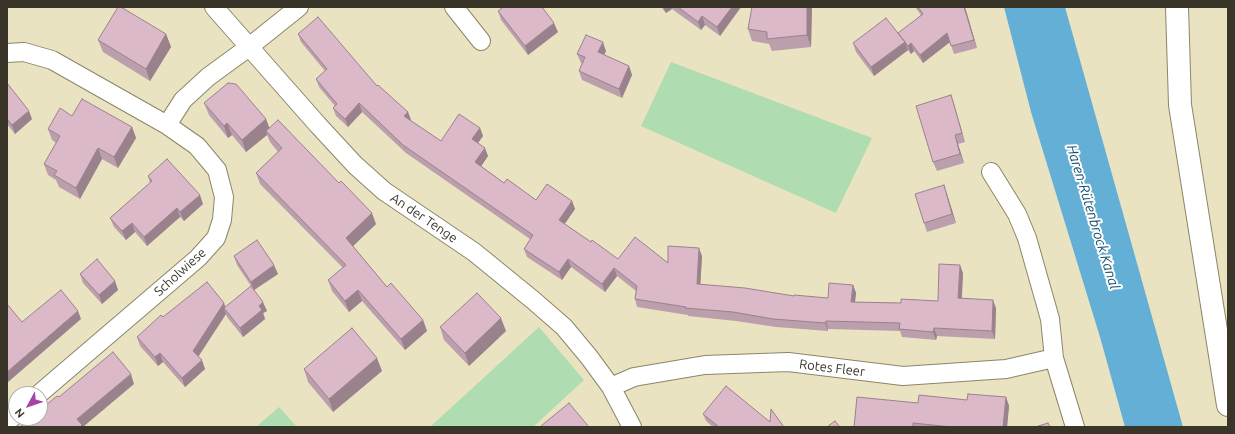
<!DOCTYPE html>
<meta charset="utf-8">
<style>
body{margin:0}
#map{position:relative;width:1235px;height:434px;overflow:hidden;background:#eae3c2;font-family:Ubuntu,sans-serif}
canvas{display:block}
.frame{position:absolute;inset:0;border:8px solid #393629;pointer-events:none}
.north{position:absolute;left:8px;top:386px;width:40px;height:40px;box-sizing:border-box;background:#fff;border:1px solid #b0afa9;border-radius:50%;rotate:230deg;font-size:11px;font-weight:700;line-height:16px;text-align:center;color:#393629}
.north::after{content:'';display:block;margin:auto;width:14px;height:18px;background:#a443aa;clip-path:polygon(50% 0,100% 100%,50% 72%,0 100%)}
</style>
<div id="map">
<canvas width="1235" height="434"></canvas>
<div class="frame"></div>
<div class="north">N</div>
</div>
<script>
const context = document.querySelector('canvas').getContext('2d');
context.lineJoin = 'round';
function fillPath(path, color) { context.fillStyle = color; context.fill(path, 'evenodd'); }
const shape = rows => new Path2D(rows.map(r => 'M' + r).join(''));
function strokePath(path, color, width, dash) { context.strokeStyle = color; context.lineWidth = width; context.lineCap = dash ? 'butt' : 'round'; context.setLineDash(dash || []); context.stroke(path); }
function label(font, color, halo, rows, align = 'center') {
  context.font = font + ' Ubuntu,sans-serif'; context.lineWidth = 4; context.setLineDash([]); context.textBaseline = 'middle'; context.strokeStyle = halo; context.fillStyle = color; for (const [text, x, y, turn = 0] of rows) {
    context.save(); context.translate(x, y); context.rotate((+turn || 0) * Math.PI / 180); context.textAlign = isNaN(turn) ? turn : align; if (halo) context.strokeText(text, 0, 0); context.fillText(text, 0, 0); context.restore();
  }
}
const green = shape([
 [671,62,872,138,836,213,641,126],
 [539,327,584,380,533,427,430,427],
 [279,407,297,427,256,427]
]);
const water = shape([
 [1004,7,1065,7,1183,427,1125,427,1100,337,1031,112]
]);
const street = shape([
 [214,7,318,125,355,165,384,191,474,252,533,300,564,327,589,357,611,387,632,427],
 [454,7,481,41],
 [7,53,24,52,52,60,167,125,197,146,217,170,224,197,222,220,216,238,198,258,39,394],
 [167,125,183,100,208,77,249,47,299,7],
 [991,172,1017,214,1027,238,1050,319,1054,358,1075,427],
 [611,387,634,377,705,365,788,362,903,376,1006,369,1054,358],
 [7,422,16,414]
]);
const primary = shape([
 [1177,7,1180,105,1228,405]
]);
const wall = shape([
 [661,7,741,7,720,36,705,25,701,30,672,9,666,13],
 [812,7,811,47,772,51,769,44,752,41,748,29],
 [915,7,965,7,977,48,954,54,950,42,923,63,914,51,911,54,907,49,908,50,874,76,856,52,853,43,899,34,921,15],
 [498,11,558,32,528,55,501,20],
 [166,34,171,47,150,81,103,52,98,40],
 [298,34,377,86,408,112,411,121,441,141,480,128,483,136,478,143,488,156,481,166,504,183,536,200,572,201,575,209,564,224,591,242,618,259,668,263,702,256,700,284,794,296,828,298,853,285,856,293,855,302,901,303,938,301,963,273,962,298,996,308,995,339,937,336,936,340,902,337,900,331,828,329,828,331,776,327,736,321,688,316,688,315,637,307,635,299,636,291,617,276,605,292,571,267,562,280,527,257,524,249,530,239,406,153,362,112,348,127,336,116,333,108,335,106,319,87,316,79,325,71,301,42],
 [606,51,604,55,629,66,632,75,622,98,582,80,579,71,582,63,581,63,577,54],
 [7,83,32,119,15,134,7,124],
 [951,95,965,142,958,144,964,163,937,171,933,162],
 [204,103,266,119,269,128,376,224,353,246,387,287,423,320,427,331,405,350,362,301,349,312,332,291,328,280,343,268,260,184,256,173,278,152,270,142,267,135,246,152,232,135,228,138,209,115],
 [72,116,132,127,136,138,118,168,102,159,80,199,59,187,56,180,48,175,44,164,56,143,52,140,48,129],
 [148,176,203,204,184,221,180,217,147,246,135,232,126,240,114,227,110,218,150,183],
 [944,185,956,223,927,232,924,223],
 [234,256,278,274,254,290,267,311,263,313,265,319,243,337,227,317,226,314,198,357,205,369,185,387,163,362,158,366,140,346,137,337,163,317,224,303,225,307,253,289,237,265],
 [80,274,115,281,118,290,102,304,83,283],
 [440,327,506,331,469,366,444,340],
 [304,369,382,371,333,412,308,382],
 [1006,397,1009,406,1007,427,854,427,918,403,967,400],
 [703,414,770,422,784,427,713,427,706,421]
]);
const shadedWall = shape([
 [663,7,671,7,672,9,666,13],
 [732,7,741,7,720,36,717,27],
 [807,7,812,7,811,47,807,35],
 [964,7,965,7,977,48,974,40],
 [702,16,705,25,701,30,698,22],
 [554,23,558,32,528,55,525,46],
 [947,33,950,42,923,63,920,55],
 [166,34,171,47,150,81,146,69],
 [603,42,606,51,601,61,598,52],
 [905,42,908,50,874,76,871,67],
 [911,43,914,51,911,54,908,46],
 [629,66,632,75,622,98,619,89],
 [951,95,954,104,965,142,962,133],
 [359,103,362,112,348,127,345,119],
 [29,111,32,119,15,134,12,125],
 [408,112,411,120,407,124,404,116],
 [266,119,271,132,266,131,267,135,246,152,242,140],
 [227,123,232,135,228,138,224,126],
 [132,127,136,138,118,168,114,157],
 [480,128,483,136,475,147,472,139],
 [955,135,958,144,964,163,960,154],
 [98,148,102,159,80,199,76,188],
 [485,148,488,156,478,171,475,162],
 [944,185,947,194,956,223,952,214],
 [200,195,203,204,184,221,180,212],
 [572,201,575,209,562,228,559,220],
 [177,208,180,217,147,246,144,237],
 [372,213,376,224,350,249,346,238],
 [132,223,135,232,126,240,122,231],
 [699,248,702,256,700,292,697,284],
 [568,259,571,267,562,280,559,272],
 [274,265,278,274,254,290,251,282],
 [960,265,963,273,961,306,958,298],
 [614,268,617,276,605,292,602,284],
 [115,281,118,290,102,304,99,295],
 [853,285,856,293,854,310,851,302],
 [358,290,362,301,349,312,345,301],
 [993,300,996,308,995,339,992,331],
 [263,302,267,311,263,313,265,319,243,337,240,328,259,306],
 [224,303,227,312,224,308,226,314,196,360,193,351],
 [78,311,81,319,7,383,7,372],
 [501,318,506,331,469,366,465,353],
 [423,320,427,331,405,350,401,339],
 [826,321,828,329,828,331,825,323],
 [934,328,937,336,936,340,933,332],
 [160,353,163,362,158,366,155,357],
 [377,358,382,371,333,412,329,399],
 [202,360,205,369,185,387,182,378],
 [131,374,134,384,83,427,80,427,77,419],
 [1006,397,1009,406,1007,427,1003,427]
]);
const building = shape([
 [118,7,121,7,166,34,146,69,98,40,118,7],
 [503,7,542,7,554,23,525,46,498,11,503,7],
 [678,7,732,7,717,27,702,16,698,22,678,7],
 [752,7,807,7,807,35,767,39,767,32,748,29,752,7],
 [918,7,964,7,974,40,951,46,947,33,920,55,911,43,908,46,898,33,923,14,918,7],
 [318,17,377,86,378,85,408,112,404,116,441,141,459,114,480,128,472,139,485,148,475,162,504,183,507,179,536,200,547,184,572,201,559,220,591,242,592,240,618,259,635,237,668,263,668,246,699,248,697,284,745,288,794,296,794,295,828,298,829,283,853,285,851,302,901,303,901,299,938,301,939,264,960,265,958,298,993,300,992,331,934,328,933,332,899,329,900,323,826,321,825,323,773,319,733,312,685,308,686,307,635,299,637,286,614,268,602,284,568,259,559,272,524,249,533,235,403,145,359,103,345,119,333,108,337,104,316,79,327,69,298,34,318,17],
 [886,18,905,42,871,67,853,43,886,18],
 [586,35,603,42,598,52,629,66,619,89,579,71,585,57,577,54,586,35],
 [7,83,29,111,12,125,7,119,7,83],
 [228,83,236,84,266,119,242,140,227,123,224,126,204,103,228,83],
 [951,95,962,133,955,135,960,154,933,162,916,106,951,95],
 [82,99,132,127,114,157,98,148,76,188,54,175,57,171,44,164,60,136,48,129,60,108,72,116,82,99],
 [278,120,339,183,341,181,372,213,346,238,387,287,391,283,423,320,401,339,358,290,345,301,328,280,346,265,256,173,282,148,266,131,278,120],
 [167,159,200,195,180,212,177,208,144,237,132,223,122,231,110,218,152,181,148,176,167,159],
 [944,185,952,214,924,223,915,194,944,185],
 [257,240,274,265,251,282,234,256,257,240],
 [97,259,115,281,99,295,80,274,97,259],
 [207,282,224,303,193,351,202,360,182,378,160,353,155,357,137,337,161,315,163,317,207,282],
 [251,286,263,302,259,306,262,310,240,328,224,308,251,286],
 [61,290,78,311,7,372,7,304,22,322,61,290],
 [477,293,501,318,465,353,440,327,477,293],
 [352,328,377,358,329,399,304,369,352,328],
 [113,352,131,374,77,419,82,425,80,427,20,427,30,418,40,418,40,410,57,396,59,397,113,352],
 [726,386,770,422,771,409,784,427,719,427,703,414,726,386],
 [968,394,1006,397,1003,427,952,427,913,423,913,427,854,427,857,397,918,403,919,395,967,400,968,394],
 [569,403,589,427,542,427,541,426,569,403],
 [835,421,840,427,827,427,835,421],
 [1048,423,1050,427,1035,427,1048,423]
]);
const streetNames = [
 ["An der Tenge",424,218,34],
 ["Scholwiese",180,272,-42],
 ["Rotes Fleer",832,368,7]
];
const waterNames = [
 ["Haren-Rütenbrock Kanal",1093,217,73]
];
fillPath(green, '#afddb1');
fillPath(water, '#63afd6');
strokePath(street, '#8c8668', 20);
strokePath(primary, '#8c8668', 24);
strokePath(street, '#fff', 18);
strokePath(primary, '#fff', 22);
fillPath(wall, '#bc9fac');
fillPath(shadedWall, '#99828c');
fillPath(building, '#dbb9c8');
strokePath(building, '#99828c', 1);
label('13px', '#393629', '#fff', streetNames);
label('italic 14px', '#15516d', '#fff', waterNames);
</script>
